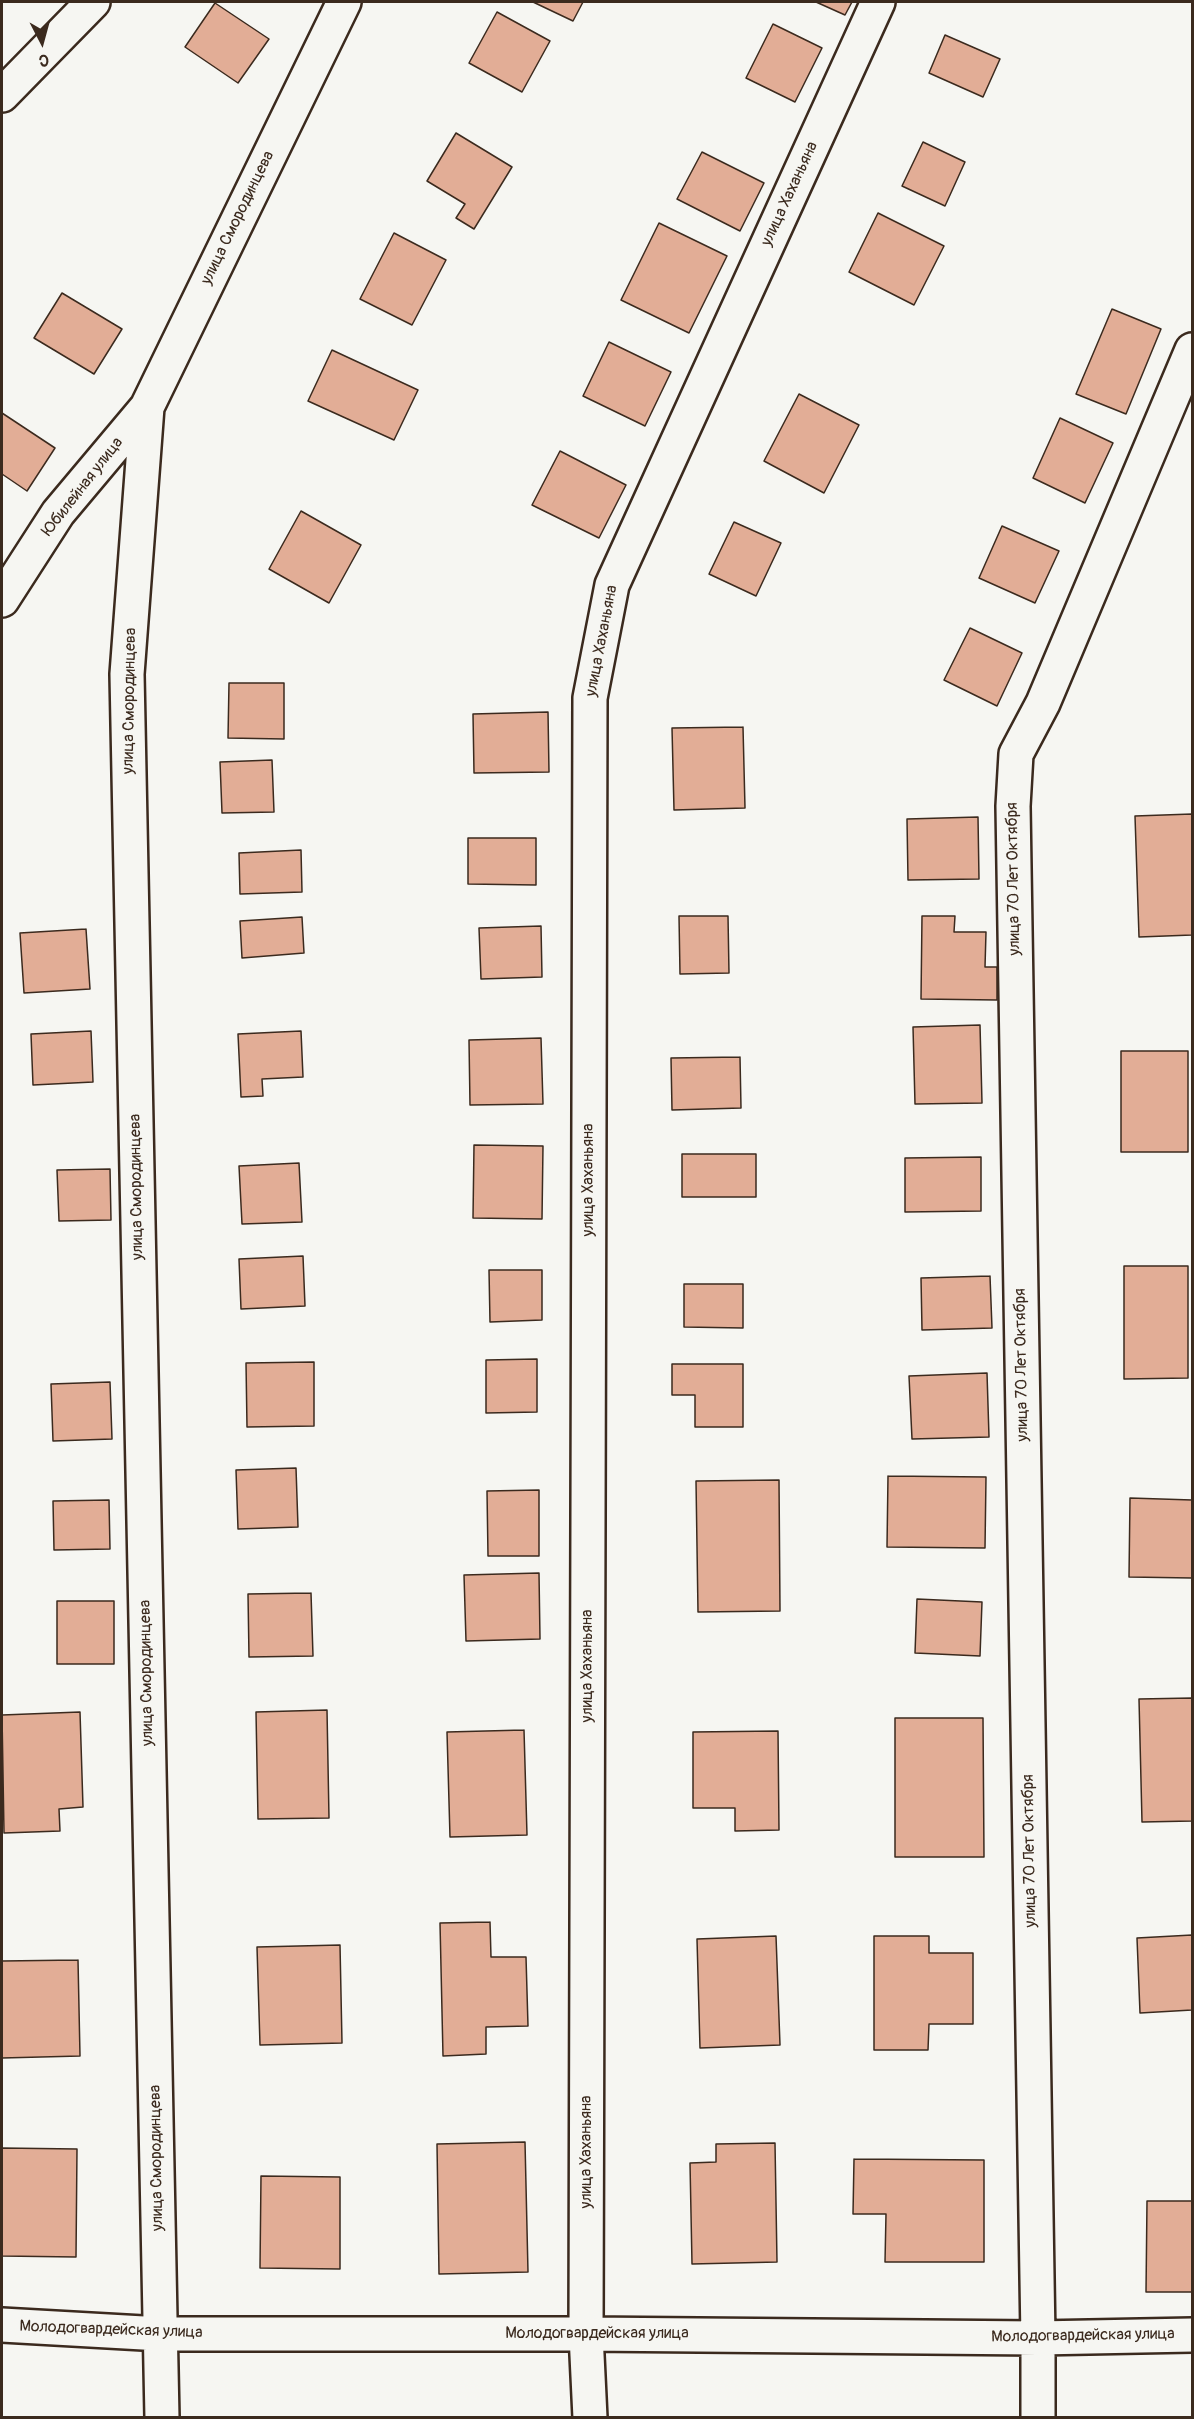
<!DOCTYPE html>
<meta charset="utf-8">
<style>
body{margin:0}
#map{position:relative;width:1194px;height:2419px;overflow:hidden;background:#f6f6f2;font-family:Pangolin,sans-serif}
canvas{display:block}
.frame{position:absolute;inset:0;border:3px solid #3b2a1e;pointer-events:none}
.north{position:absolute;left:12px;top:12px;width:60px;height:60px;-webkit-text-stroke:4px #f6f6f2;paint-order:stroke;rotate:174deg;font-size:16px;font-weight:700;line-height:24px;text-align:center;color:#3b2a1e}
.north::after{content:'';display:block;margin:auto;width:21px;height:27px;background:#3b2a1e;clip-path:polygon(50% 0,100% 100%,50% 72%,0 100%)}
</style>
<div id="map">
<canvas width="1194" height="2419"></canvas>
<div class="frame"></div>
<div class="north">С</div>
</div>
<script>
const context = document.querySelector('canvas').getContext('2d');
context.lineJoin = 'round';
function fillPath(path, color) { context.fillStyle = color; context.fill(path, 'evenodd'); }
const shape = rows => new Path2D(rows.map(r => 'M' + r).join(''));
function strokePath(path, color, width, dash) { context.strokeStyle = color; context.lineWidth = width; context.lineCap = dash ? 'butt' : 'round'; context.setLineDash(dash || []); context.stroke(path); }
function label(font, color, halo, rows, align = 'center') {
  context.font = font + ' Pangolin,sans-serif'; context.lineWidth = 6; context.setLineDash([]); context.textBaseline = 'middle'; context.strokeStyle = halo; context.fillStyle = color; for (const [text, x, y, turn = 0] of rows) {
    context.save(); context.translate(x, y); context.rotate((+turn || 0) * Math.PI / 180); context.textAlign = isNaN(turn) ? turn : align; if (halo) context.strokeText(text, 0, 0); context.fillText(text, 0, 0); context.restore();
  }
}
const building = shape([
 [533,2,583,2,573,21,533,2],
 [816,2,852,2,845,15,816,2],
 [215,3,269,39,238,83,185,47,215,3],
 [497,12,550,41,522,92,469,63,497,12],
 [773,24,822,48,795,102,746,78,773,24],
 [945,35,1000,59,983,97,929,73,945,35],
 [456,133,512,167,474,229,456,218,465,204,427,181,456,133],
 [923,142,965,162,945,206,902,186,923,142],
 [702,152,764,183,740,231,677,199,702,152],
 [878,213,944,246,914,305,849,272,878,213],
 [659,223,727,256,689,333,621,300,659,223],
 [394,233,446,260,412,325,360,299,394,233],
 [62,293,122,329,94,374,34,338,62,293],
 [1112,309,1161,329,1126,414,1076,394,1112,309],
 [609,342,671,372,645,426,583,396,609,342],
 [332,350,418,390,394,440,308,401,332,350],
 [799,394,859,425,824,493,764,461,799,394],
 [2,413,55,448,27,491,2,474,2,413],
 [1060,418,1113,443,1085,503,1033,478,1060,418],
 [560,451,626,485,599,538,532,505,560,451],
 [301,511,361,545,329,603,269,569,301,511],
 [734,522,781,543,756,596,709,574,734,522],
 [1002,526,1059,551,1035,603,979,578,1002,526],
 [970,628,1022,653,997,706,944,680,970,628],
 [229,683,284,683,284,739,228,738,229,683],
 [548,712,549,772,474,773,473,714,548,712],
 [743,727,745,808,674,810,672,728,743,727],
 [272,760,274,812,222,813,220,762,272,760],
 [1192,814,1192,935,1139,937,1135,816,1192,814],
 [978,817,979,879,908,880,907,819,978,817],
 [468,838,536,838,536,885,468,884,468,838],
 [301,850,302,892,240,894,239,853,301,850],
 [679,916,728,916,729,973,680,974,679,916],
 [922,916,955,916,954,932,986,932,985,967,997,967,997,1000,921,999,922,916],
 [302,917,304,953,242,958,240,921,302,917],
 [541,926,542,977,481,979,479,928,541,926],
 [86,929,90,989,24,993,20,933,86,929],
 [980,1025,982,1103,915,1104,913,1027,980,1025],
 [91,1031,93,1082,33,1085,31,1034,91,1031],
 [301,1031,303,1077,262,1079,263,1096,241,1097,238,1034,301,1031],
 [541,1038,543,1104,470,1105,469,1040,541,1038],
 [1121,1051,1188,1051,1188,1152,1121,1152,1121,1051],
 [740,1057,741,1108,672,1110,671,1058,740,1057],
 [474,1145,543,1146,542,1219,473,1218,474,1145],
 [682,1154,756,1154,756,1197,682,1197,682,1154],
 [981,1157,981,1211,905,1212,905,1158,981,1157],
 [299,1163,302,1222,242,1224,239,1166,299,1163],
 [110,1169,111,1220,59,1221,57,1170,110,1169],
 [303,1256,305,1306,241,1309,239,1259,303,1256],
 [1124,1266,1188,1266,1188,1378,1124,1379,1124,1266],
 [489,1270,542,1270,542,1320,490,1322,489,1270],
 [990,1276,992,1328,922,1330,921,1278,990,1276],
 [684,1284,743,1284,743,1328,684,1327,684,1284],
 [537,1359,537,1412,486,1413,486,1360,537,1359],
 [314,1362,314,1426,247,1427,246,1363,314,1362],
 [672,1364,743,1364,743,1427,695,1427,695,1395,672,1395,672,1364],
 [987,1373,989,1437,912,1439,909,1376,987,1373],
 [110,1382,112,1439,53,1441,51,1384,110,1382],
 [296,1468,298,1527,238,1529,236,1470,296,1468],
 [888,1476,986,1477,985,1548,887,1547,888,1476],
 [779,1480,780,1611,698,1612,696,1481,779,1480],
 [539,1490,539,1556,488,1556,487,1491,539,1490],
 [1130,1498,1192,1500,1192,1578,1129,1577,1130,1498],
 [109,1500,110,1549,54,1550,53,1501,109,1500],
 [539,1573,540,1639,466,1641,464,1575,539,1573],
 [311,1593,313,1656,249,1657,248,1594,311,1593],
 [917,1599,982,1602,980,1656,915,1653,917,1599],
 [57,1601,114,1601,114,1664,57,1664,57,1601],
 [1192,1698,1192,1821,1142,1822,1139,1699,1192,1698],
 [327,1710,329,1818,258,1819,256,1712,327,1710],
 [80,1712,83,1807,59,1809,60,1831,4,1833,2,1715,80,1712],
 [895,1718,983,1718,984,1857,895,1857,895,1718],
 [524,1730,527,1835,450,1837,447,1732,524,1730],
 [778,1731,779,1830,735,1831,735,1808,693,1808,693,1732,778,1731],
 [490,1922,491,1957,526,1957,528,2026,486,2027,486,2054,443,2056,440,1923,490,1922],
 [1192,1935,1192,2010,1140,2013,1137,1938,1192,1935],
 [776,1936,780,2045,700,2048,697,1939,776,1936],
 [874,1936,929,1936,929,1953,973,1953,973,2024,929,2024,928,2050,874,2050,874,1936],
 [340,1945,342,2043,260,2045,257,1947,340,1945],
 [78,1960,80,2056,2,2058,2,1961,78,1960],
 [525,2142,528,2272,439,2274,437,2144,525,2142],
 [775,2143,777,2262,692,2264,690,2163,716,2162,716,2144,775,2143],
 [2,2148,77,2149,76,2257,2,2256,2,2148],
 [854,2159,984,2160,984,2262,885,2262,886,2214,853,2214,854,2159],
 [261,2176,340,2177,340,2269,260,2268,261,2176],
 [1147,2201,1192,2201,1192,2292,1146,2292,1147,2201]
]);
const minor = shape([
 [2,95,93,2],
 [2,600,58,513,147,407],
 [2,2325,161,2334,586,2334,1038,2338,1192,2335],
 [162,2418,127,674,147,407,344,2],
 [590,2418,586,2334,590,698,612,585,878,2],
 [1038,2418,1038,2338,1013,806,1016,754,1043,703,1192,350]
]);
const streetNames = [
 ["улица Хаханьяна",790,194,-65],
 ["улица Смородинцева",238,218,-64],
 ["Юбилейная улица",83,487,-52],
 ["улица Хаханьяна",602,641,-79],
 ["улица Смородинцева",130,701,-89],
 ["улица 70 Лет Октября",1014,879,-91],
 ["улица Хаханьяна",589,1180,-90],
 ["улица Смородинцева",137,1187,-91],
 ["улица 70 Лет Октября",1022,1365,-91],
 ["улица Хаханьяна",588,1666,-90],
 ["улица Смородинцева",147,1673,-91],
 ["улица 70 Лет Октября",1030,1851,-91],
 ["улица Хаханьяна",587,2152,-90],
 ["улица Смородинцева",157,2158,-91],
 ["Молодогвардейская улица",111,2330,2],
 ["Молодогвардейская улица",597,2334],
 ["Молодогвардейская улица",1083,2336,-1]
];
fillPath(building, '#e2ad96');
strokePath(building, '#3b2a1e', 1.5);
strokePath(minor, '#3b2a1e', 38);
strokePath(minor, '#f6f6f2', 33);
label('16px', '#3b2a1e', '#f6f6f2', streetNames);
</script>
